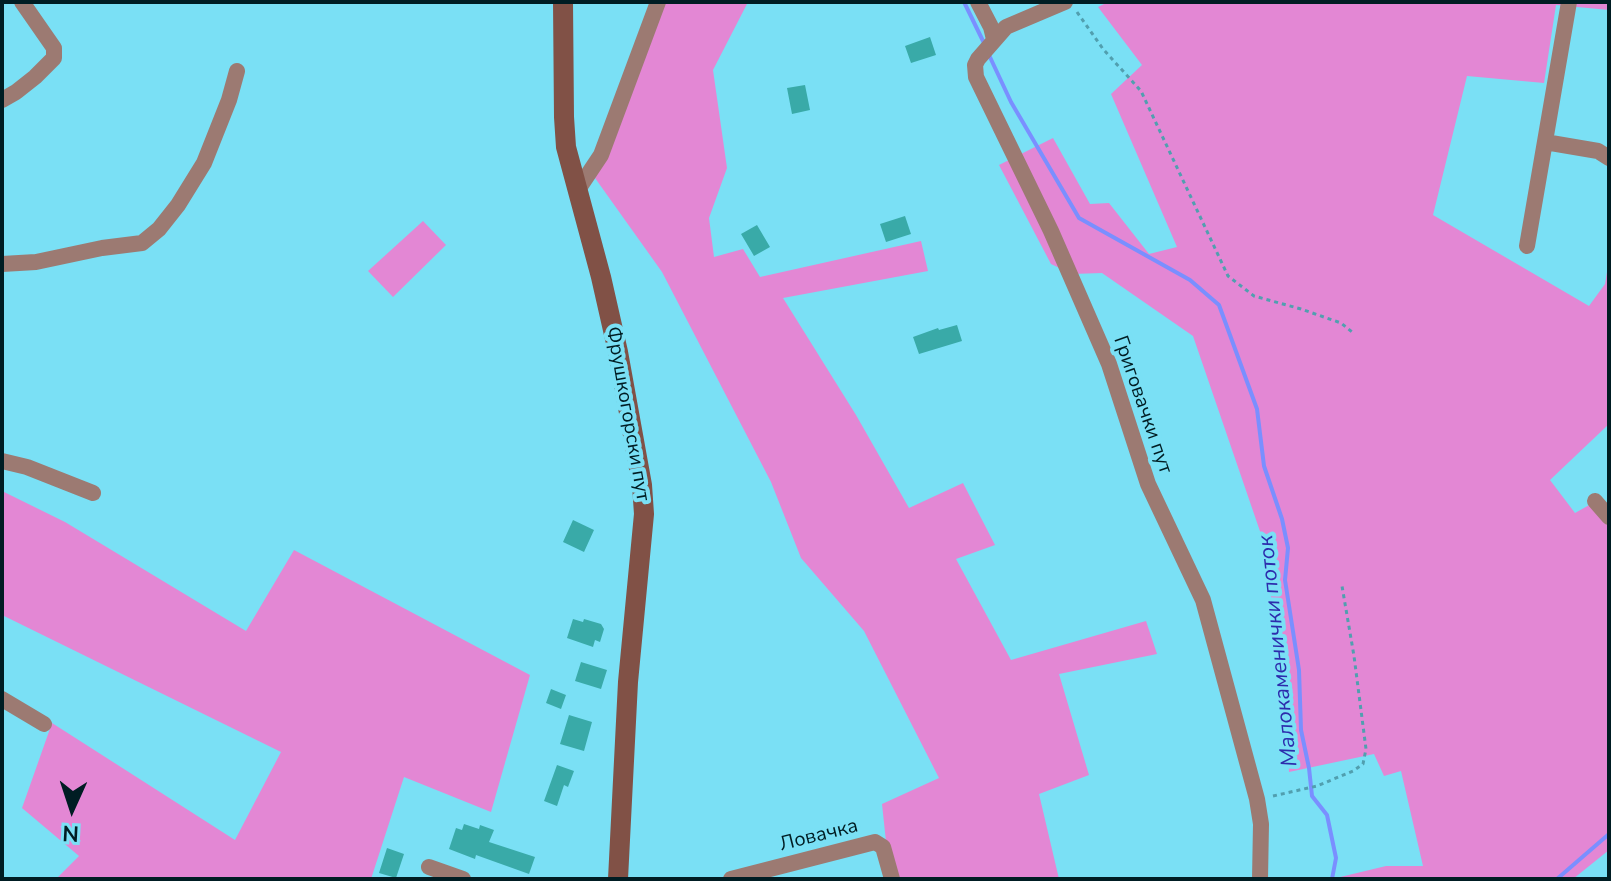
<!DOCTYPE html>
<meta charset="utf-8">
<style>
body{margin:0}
#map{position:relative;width:1611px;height:881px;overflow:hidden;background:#7ae0f5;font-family:"Nunito Sans",sans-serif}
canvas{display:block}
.frame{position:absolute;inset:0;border:4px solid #001d23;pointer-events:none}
.north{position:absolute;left:32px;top:769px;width:80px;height:80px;-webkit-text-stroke:6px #7ae0f5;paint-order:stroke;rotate:183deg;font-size:22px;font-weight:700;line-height:32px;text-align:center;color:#001d23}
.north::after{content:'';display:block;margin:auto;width:28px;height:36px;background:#001d23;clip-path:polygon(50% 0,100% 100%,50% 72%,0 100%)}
</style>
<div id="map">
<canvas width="1611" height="881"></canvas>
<div class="frame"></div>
<div class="north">N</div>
</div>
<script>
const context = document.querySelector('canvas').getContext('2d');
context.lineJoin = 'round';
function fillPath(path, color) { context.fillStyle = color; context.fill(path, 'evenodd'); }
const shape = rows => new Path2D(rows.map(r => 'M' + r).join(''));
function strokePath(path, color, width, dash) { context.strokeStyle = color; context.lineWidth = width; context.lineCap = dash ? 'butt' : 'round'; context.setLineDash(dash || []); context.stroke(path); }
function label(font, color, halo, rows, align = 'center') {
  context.font = font + ' "Nunito Sans",sans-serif'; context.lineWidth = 8; context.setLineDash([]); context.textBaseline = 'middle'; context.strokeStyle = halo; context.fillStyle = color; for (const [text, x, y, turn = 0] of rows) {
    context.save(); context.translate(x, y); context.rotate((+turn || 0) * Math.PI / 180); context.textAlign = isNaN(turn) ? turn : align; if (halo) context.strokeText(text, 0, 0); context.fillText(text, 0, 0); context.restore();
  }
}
const green = shape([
 [654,2,748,2,713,70,727,168,709,218,714,257,743,249,760,277,921,241,928,271,783,298,856,415,909,508,963,483,995,545,956,559,1011,660,1146,621,1157,654,1059,674,1089,775,1039,794,1059,879,890,879,882,804,939,778,864,631,801,558,771,482,662,272,595,178],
 [1108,2,1609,2,1609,10,1556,5,1544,83,1467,76,1433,215,1589,306,1605,284,1609,260,1609,424,1550,480,1575,513,1600,499,1609,517,1609,850,1573,879,1332,879,1386,866,1423,866,1401,771,1384,776,1374,754,1289,772,1285,697,1263,540,1193,336,1102,273,1072,274,1051,264,999,165,1053,138,1090,204,1109,203,1149,254,1177,247,1111,94,1142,65,1098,7],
 [423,221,446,245,393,297,368,271],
 [2,491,65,522,246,631,294,550,530,675,491,812,404,777,371,879,56,879,79,856,22,808,52,723,235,840,281,752,2,615]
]);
const stream = shape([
 [964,2,984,43],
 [989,55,1011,102,1079,218,1190,280,1219,305,1257,409,1264,466,1282,519,1288,548,1285,580,1299,670,1301,730,1309,768,1312,796,1327,815,1336,858,1332,879],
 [1557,879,1609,834]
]);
const building = shape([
 [930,37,936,55,911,63,905,46],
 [805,85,810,110,792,114,787,88],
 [905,216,911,234,886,242,880,224],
 [757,225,770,247,754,256,741,234],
 [957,325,962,341,919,354,913,337,938,328,939,330],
 [573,520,594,530,584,552,563,542],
 [573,619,583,622,584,619,601,624,604,629,600,642,595,640,593,647,567,638],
 [581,662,607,670,601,689,575,681],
 [551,689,566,695,561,709,546,703],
 [569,715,592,722,584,751,560,744],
 [557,765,574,771,568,787,564,785,557,806,544,801],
 [464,824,479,829,480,825,494,830,489,842,535,857,529,874,476,855,475,859,449,849,456,828,462,830],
 [387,848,404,854,396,878,379,873]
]);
const path = shape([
 [1077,12,1103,49,1141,91,1228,276,1254,296,1301,309,1341,323,1352,332],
 [1273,796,1317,786,1353,771,1363,764,1366,749,1354,656,1342,586]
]);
const street = shape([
 [978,2,991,27,994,39],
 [1065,2,1006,27,978,59,975,65,976,77,1051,231,1109,364,1148,484,1203,600,1257,799,1261,824,1260,879],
 [2,100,16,92,35,77,54,58,54,48,22,2],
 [1545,142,1598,151,1609,158],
 [579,188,601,155,658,2],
 [1527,246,1569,2],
 [2,264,36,262,102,248,142,243,159,229,178,205,204,163,229,100,237,71],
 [2,461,27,467,93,493],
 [1595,501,1609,517],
 [2,699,44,724],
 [429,867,463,879],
 [731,879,875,842,883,847,892,879]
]);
const secondary = shape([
 [563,2,564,117,566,147,601,277,618,352,642,485,644,514,628,682,618,879]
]);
const streetNames = [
 ["Григовачки пут",1142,405,71],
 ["Фрушкогорски пут",627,414,80],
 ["Ловачка",819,836,-14]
];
const waterNames = [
 ["Малокаменички поток",1279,651,-96]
];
fillPath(green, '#e387d4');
strokePath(stream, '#7a8fff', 4);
fillPath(building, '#39aaa8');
strokePath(path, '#519faf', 3, [4, 4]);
strokePath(street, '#9c7a72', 16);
strokePath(secondary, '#815146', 20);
label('20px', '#001d23', '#7ae0f5', streetNames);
label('italic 22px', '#2d2cac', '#7ae0f5', waterNames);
</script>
